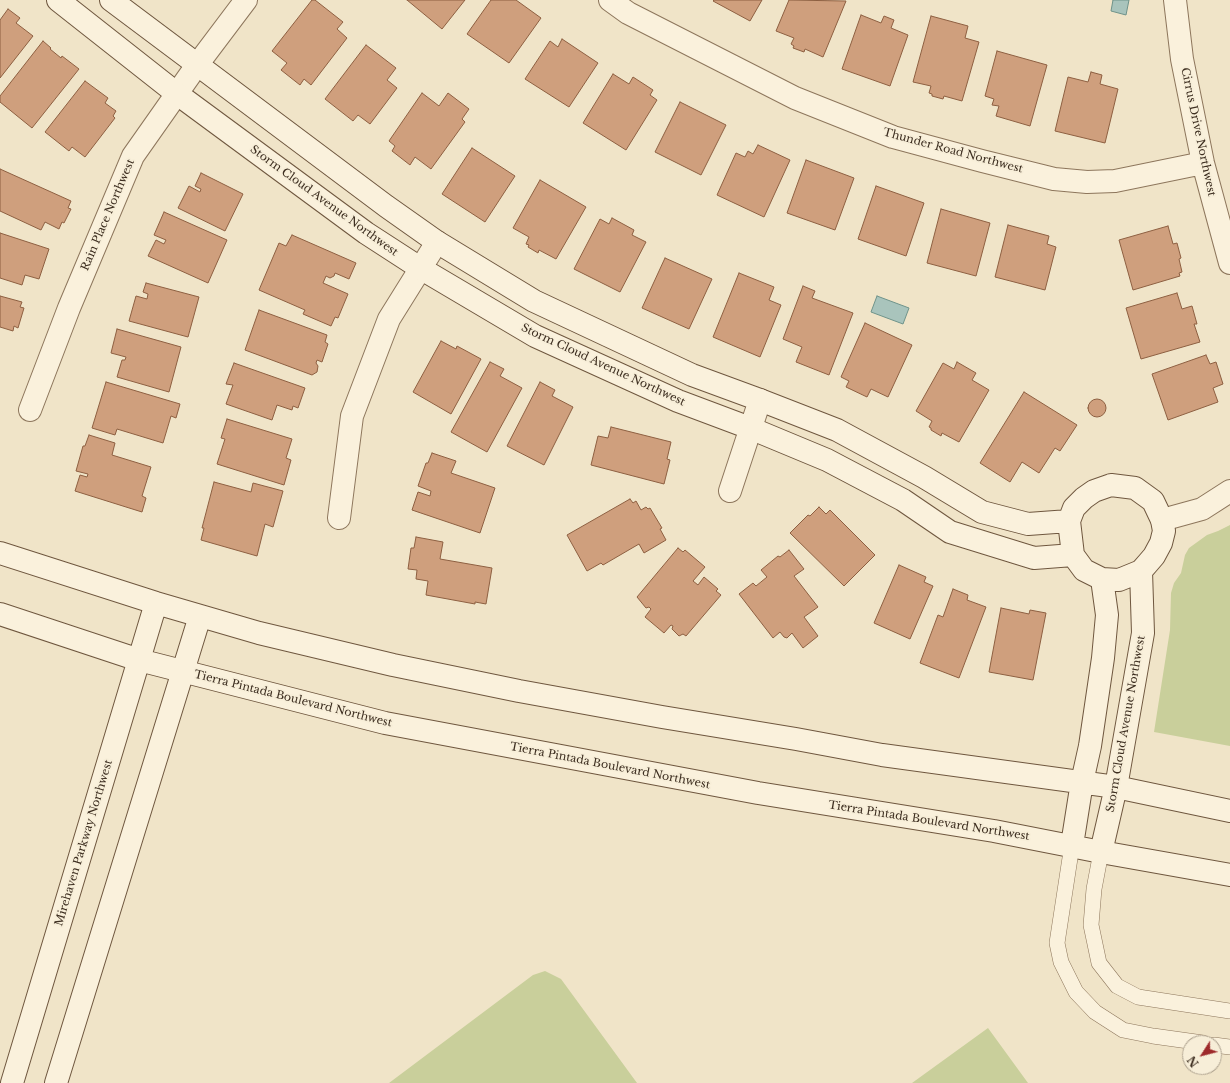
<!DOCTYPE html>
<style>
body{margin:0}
#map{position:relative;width:1230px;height:1083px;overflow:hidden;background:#f0e4c8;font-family:"Libre Baskerville",serif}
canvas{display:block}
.north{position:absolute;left:1182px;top:1035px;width:40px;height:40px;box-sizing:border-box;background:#f7eed8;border:1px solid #ada18e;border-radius:50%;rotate:234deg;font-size:11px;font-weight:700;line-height:16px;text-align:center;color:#3d2e20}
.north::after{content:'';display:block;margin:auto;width:14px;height:18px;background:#9e2a2b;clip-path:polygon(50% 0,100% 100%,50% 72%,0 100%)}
</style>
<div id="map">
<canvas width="1230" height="1083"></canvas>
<div class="north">N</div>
</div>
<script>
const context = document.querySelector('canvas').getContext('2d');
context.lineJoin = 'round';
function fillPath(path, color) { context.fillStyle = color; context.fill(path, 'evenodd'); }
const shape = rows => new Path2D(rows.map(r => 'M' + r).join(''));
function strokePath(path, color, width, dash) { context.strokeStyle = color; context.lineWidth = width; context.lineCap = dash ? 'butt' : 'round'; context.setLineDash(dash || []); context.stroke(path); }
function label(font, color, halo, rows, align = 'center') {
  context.font = font + ' "Libre Baskerville",serif'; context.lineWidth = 3.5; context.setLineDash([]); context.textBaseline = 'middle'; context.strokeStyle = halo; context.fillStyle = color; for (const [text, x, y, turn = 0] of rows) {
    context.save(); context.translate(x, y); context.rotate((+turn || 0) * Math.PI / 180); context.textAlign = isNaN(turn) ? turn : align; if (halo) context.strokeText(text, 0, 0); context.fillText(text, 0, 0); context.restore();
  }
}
const green = shape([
 [1230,525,1230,746,1154,732,1170,630,1171,593,1174,583,1181,573,1185,555,1189,548,1207,535,1218,531],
 [545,971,561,979,637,1083,389,1083,533,975],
 [988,1028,1028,1083,912,1083]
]);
const water = shape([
 [1113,0,1129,0,1126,15,1111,11,1113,0],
 [877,296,909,308,903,324,871,312,877,296]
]);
const building = shape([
 [312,0,315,0,343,22,337,29,347,38,311,85,304,79,300,85,281,70,287,63,272,51,312,0],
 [407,0,465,0,442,29,407,0],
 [491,0,516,0,541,18,509,63,467,34,491,0],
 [714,0,762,0,750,21,713,1,714,0],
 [789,0,846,1,823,57,805,49,804,52,793,48,794,46,791,44,794,38,776,31,789,0],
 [8,9,20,18,16,23,33,36,0,78,0,20,8,9],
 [861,15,881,23,884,16,894,20,891,28,908,35,890,86,842,69,861,15],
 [931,16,968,26,965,38,979,42,962,101,944,96,943,99,932,96,932,94,929,93,931,86,913,82,931,16],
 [562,39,598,63,569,107,525,79,550,41,558,47,562,39],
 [43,41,51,48,50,49,61,58,62,56,79,69,32,128,0,102,0,96,43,41],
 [366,45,396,68,387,80,397,88,370,124,358,115,353,121,325,99,366,45],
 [997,51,1047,65,1030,126,996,116,999,106,992,105,994,99,985,96,997,51],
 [1091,72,1102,75,1100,84,1118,89,1105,143,1055,131,1068,77,1088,82,1091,72],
 [613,74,629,84,633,77,653,90,650,95,657,100,626,150,583,123,613,74],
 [85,81,108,98,105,103,116,111,113,116,115,118,85,157,72,147,69,151,45,132,85,81],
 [422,93,439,106,448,93,469,109,462,119,465,122,431,169,415,157,410,165,392,151,395,146,389,141,422,93],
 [680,102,726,125,701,175,655,152,680,102],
 [758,145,790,160,764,217,717,195,736,153,745,157,748,151,753,154,758,145],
 [472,148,515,176,485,222,442,194,472,148],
 [806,160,854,178,835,230,787,213,806,160],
 [0,169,71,201,68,208,71,209,64,223,62,222,59,229,45,222,41,230,0,211,0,169],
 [201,173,243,194,225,231,178,208,189,186,200,192,201,189,195,186,201,173],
 [540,180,586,207,556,259,539,250,538,253,528,247,529,245,526,244,529,237,513,228,540,180],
 [876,186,924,203,906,256,858,239,876,186],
 [941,209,990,223,976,276,927,263,941,209],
 [164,212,227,240,208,283,148,256,156,240,164,244,166,240,154,235,164,212],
 [612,218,634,230,632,235,646,242,620,292,574,269,600,219,609,224,612,218],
 [1008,225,1049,236,1047,244,1056,247,1045,290,995,277,1008,225],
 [1168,226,1173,244,1177,243,1181,258,1179,259,1182,272,1179,273,1180,276,1133,290,1119,240,1168,226],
 [0,233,49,249,39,279,25,275,22,285,0,278,0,233],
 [292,235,356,263,349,279,335,273,334,276,330,278,326,276,323,283,348,294,338,318,335,317,331,326,303,314,305,310,259,290,279,243,286,246,292,235],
 [665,258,712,279,689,329,642,308,665,258],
 [739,273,774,287,769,300,781,305,760,357,713,337,739,273],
 [146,283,199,297,188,337,129,321,136,296,147,299,148,294,143,292,146,283],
 [803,286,815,291,812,298,853,313,829,375,796,362,802,347,783,339,803,286],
 [1177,293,1182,309,1192,306,1197,324,1194,324,1200,342,1141,359,1126,308,1177,293],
 [0,296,22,302,20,307,24,308,18,328,14,326,13,331,0,327,0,296],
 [259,310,327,335,325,342,328,344,322,362,317,360,316,363,318,366,317,372,312,375,245,350,259,310],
 [865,323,912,345,888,397,871,389,867,397,846,387,849,381,841,377,865,323],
 [117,329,181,347,169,392,117,377,122,360,125,360,126,357,111,353,117,329],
 [441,341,456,349,457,346,481,359,451,414,413,392,441,341],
 [1206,355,1210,364,1216,362,1223,384,1213,388,1218,402,1168,420,1152,374,1206,355],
 [490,362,504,369,500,376,522,388,487,452,451,432,490,362],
 [957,362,976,373,972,380,989,390,959,442,942,433,941,436,931,430,931,428,929,427,932,421,916,411,943,363,954,369,957,362],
 [234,363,305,388,298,408,293,406,292,410,277,405,272,420,226,404,233,385,226,384,234,363],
 [106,382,180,404,176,418,171,416,163,443,117,429,115,435,92,428,106,382],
 [540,382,555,390,552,396,573,407,544,465,507,446,540,382],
 [1024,392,1077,425,1060,451,1055,448,1039,473,1022,462,1010,482,980,463,1024,392],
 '1088 408a9 9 0 1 1 18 0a9 9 0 1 1-18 0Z',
 [227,419,292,439,286,458,291,460,284,485,217,464,225,439,221,438,227,419],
 [611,427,671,442,667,459,670,460,664,484,591,465,598,436,608,438,611,427],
 [89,435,115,443,112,455,151,467,142,496,146,498,142,512,75,491,80,475,87,477,88,474,76,471,83,446,85,446,89,435],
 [432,453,456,461,451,473,495,488,480,533,412,510,418,492,430,496,431,491,418,486,426,463,428,463,432,453],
 [214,482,251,492,253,483,283,491,273,527,265,524,257,556,201,540,204,528,202,528,214,482],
 [630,499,633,503,636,501,641,510,646,507,648,509,650,508,662,528,660,529,666,540,644,553,639,544,603,565,601,563,587,571,567,535,630,499],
 [819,507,826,514,830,510,875,555,844,586,790,533,808,515,810,516,819,507],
 [416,537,443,542,440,559,492,568,486,604,475,602,475,604,426,595,428,581,416,579,417,570,408,569,411,548,414,548,416,537],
 [678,548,683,552,685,550,705,567,693,581,698,585,704,577,718,589,716,591,721,595,686,636,683,634,679,636,672,629,673,626,671,625,664,633,645,617,651,609,649,607,646,608,637,597,678,548],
 [789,550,804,569,794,576,818,607,804,617,818,636,803,648,792,633,787,638,784,637,780,632,773,638,739,594,753,583,756,586,767,577,761,570,778,556,780,557,789,550],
 [899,565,926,577,924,582,933,586,910,639,874,623,899,565],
 [953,589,968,595,967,600,986,607,959,678,920,663,938,615,943,617,953,589],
 [1001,608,1029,614,1030,610,1046,613,1033,680,989,672,1001,608]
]);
const lane = shape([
 [1072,845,1057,943,1061,962,1076,992,1095,1012,1123,1030,1153,1036,1203,1043],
 [1101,852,1094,889,1091,925,1099,963,1117,986,1138,997,1230,1011],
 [1214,1045,1230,1047]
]);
const street = shape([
 [610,0,628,13,795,98,893,137,982,161,1054,179,1087,182,1115,181,1203,163],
 [1175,0,1182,59,1203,163,1230,263],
 [30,410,69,308,133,156,197,65,246,0],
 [730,491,760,400],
 [339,518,352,416,389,319,437,242],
 [1162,520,1202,509,1230,491]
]);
const secondary = shape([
 [58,0,176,93,366,233,420,268,535,336,678,401,750,428,827,460,903,500,950,532,1034,558,1073,555],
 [111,0,386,206,437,242,534,301,692,375,760,400,837,430,924,477,982,512,1028,524,1069,521],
 [1111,485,1135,488,1153,501,1162,520,1164,531,1161,543,1154,556,1148,563,1141,571,1119,580,1102,579,1084,570,1073,555,1069,521,1074,508,1084,498,1094,491,1111,485],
 [0,553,156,603,259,633,393,665,519,691,662,717,796,739,882,755,1116,787,1230,811],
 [0,614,139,660,385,723,758,793,994,831,1101,852,1230,875],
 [1072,845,1082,782,1090,746,1103,658,1107,615,1102,579],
 [1101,852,1116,787,1143,633,1141,571],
 [12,1083,156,603],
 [56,1083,200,616]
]);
const streetNames = [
 ["Cirrus Drive Northwest",1198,132,78],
 ["Thunder Road Northwest",953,151,15],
 ["Storm Cloud Avenue Northwest",324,201,36],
 ["Rain Place Northwest",108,215,-67],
 ["Storm Cloud Avenue Northwest",603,365,25],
 ["Tierra Pintada Boulevard Northwest",293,699,14],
 ["Storm Cloud Avenue Northwest",1126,724,-80],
 ["Tierra Pintada Boulevard Northwest",610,766,11],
 ["Tierra Pintada Boulevard Northwest",929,821,9],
 ["Mirehaven Parkway Northwest",84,843,-73]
];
fillPath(green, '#c9cf9b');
fillPath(water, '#a9c4bc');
strokePath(water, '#6f938a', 1);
fillPath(building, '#cf9f7d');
strokePath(building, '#8d5f41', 1);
strokePath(lane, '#8d765c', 16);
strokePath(street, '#8d765c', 24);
strokePath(secondary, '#6f573f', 24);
strokePath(lane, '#faf1dc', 15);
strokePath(street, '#faf1dc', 22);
strokePath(secondary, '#faf1dc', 22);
label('11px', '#3d2e20', '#f7eed8', streetNames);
</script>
